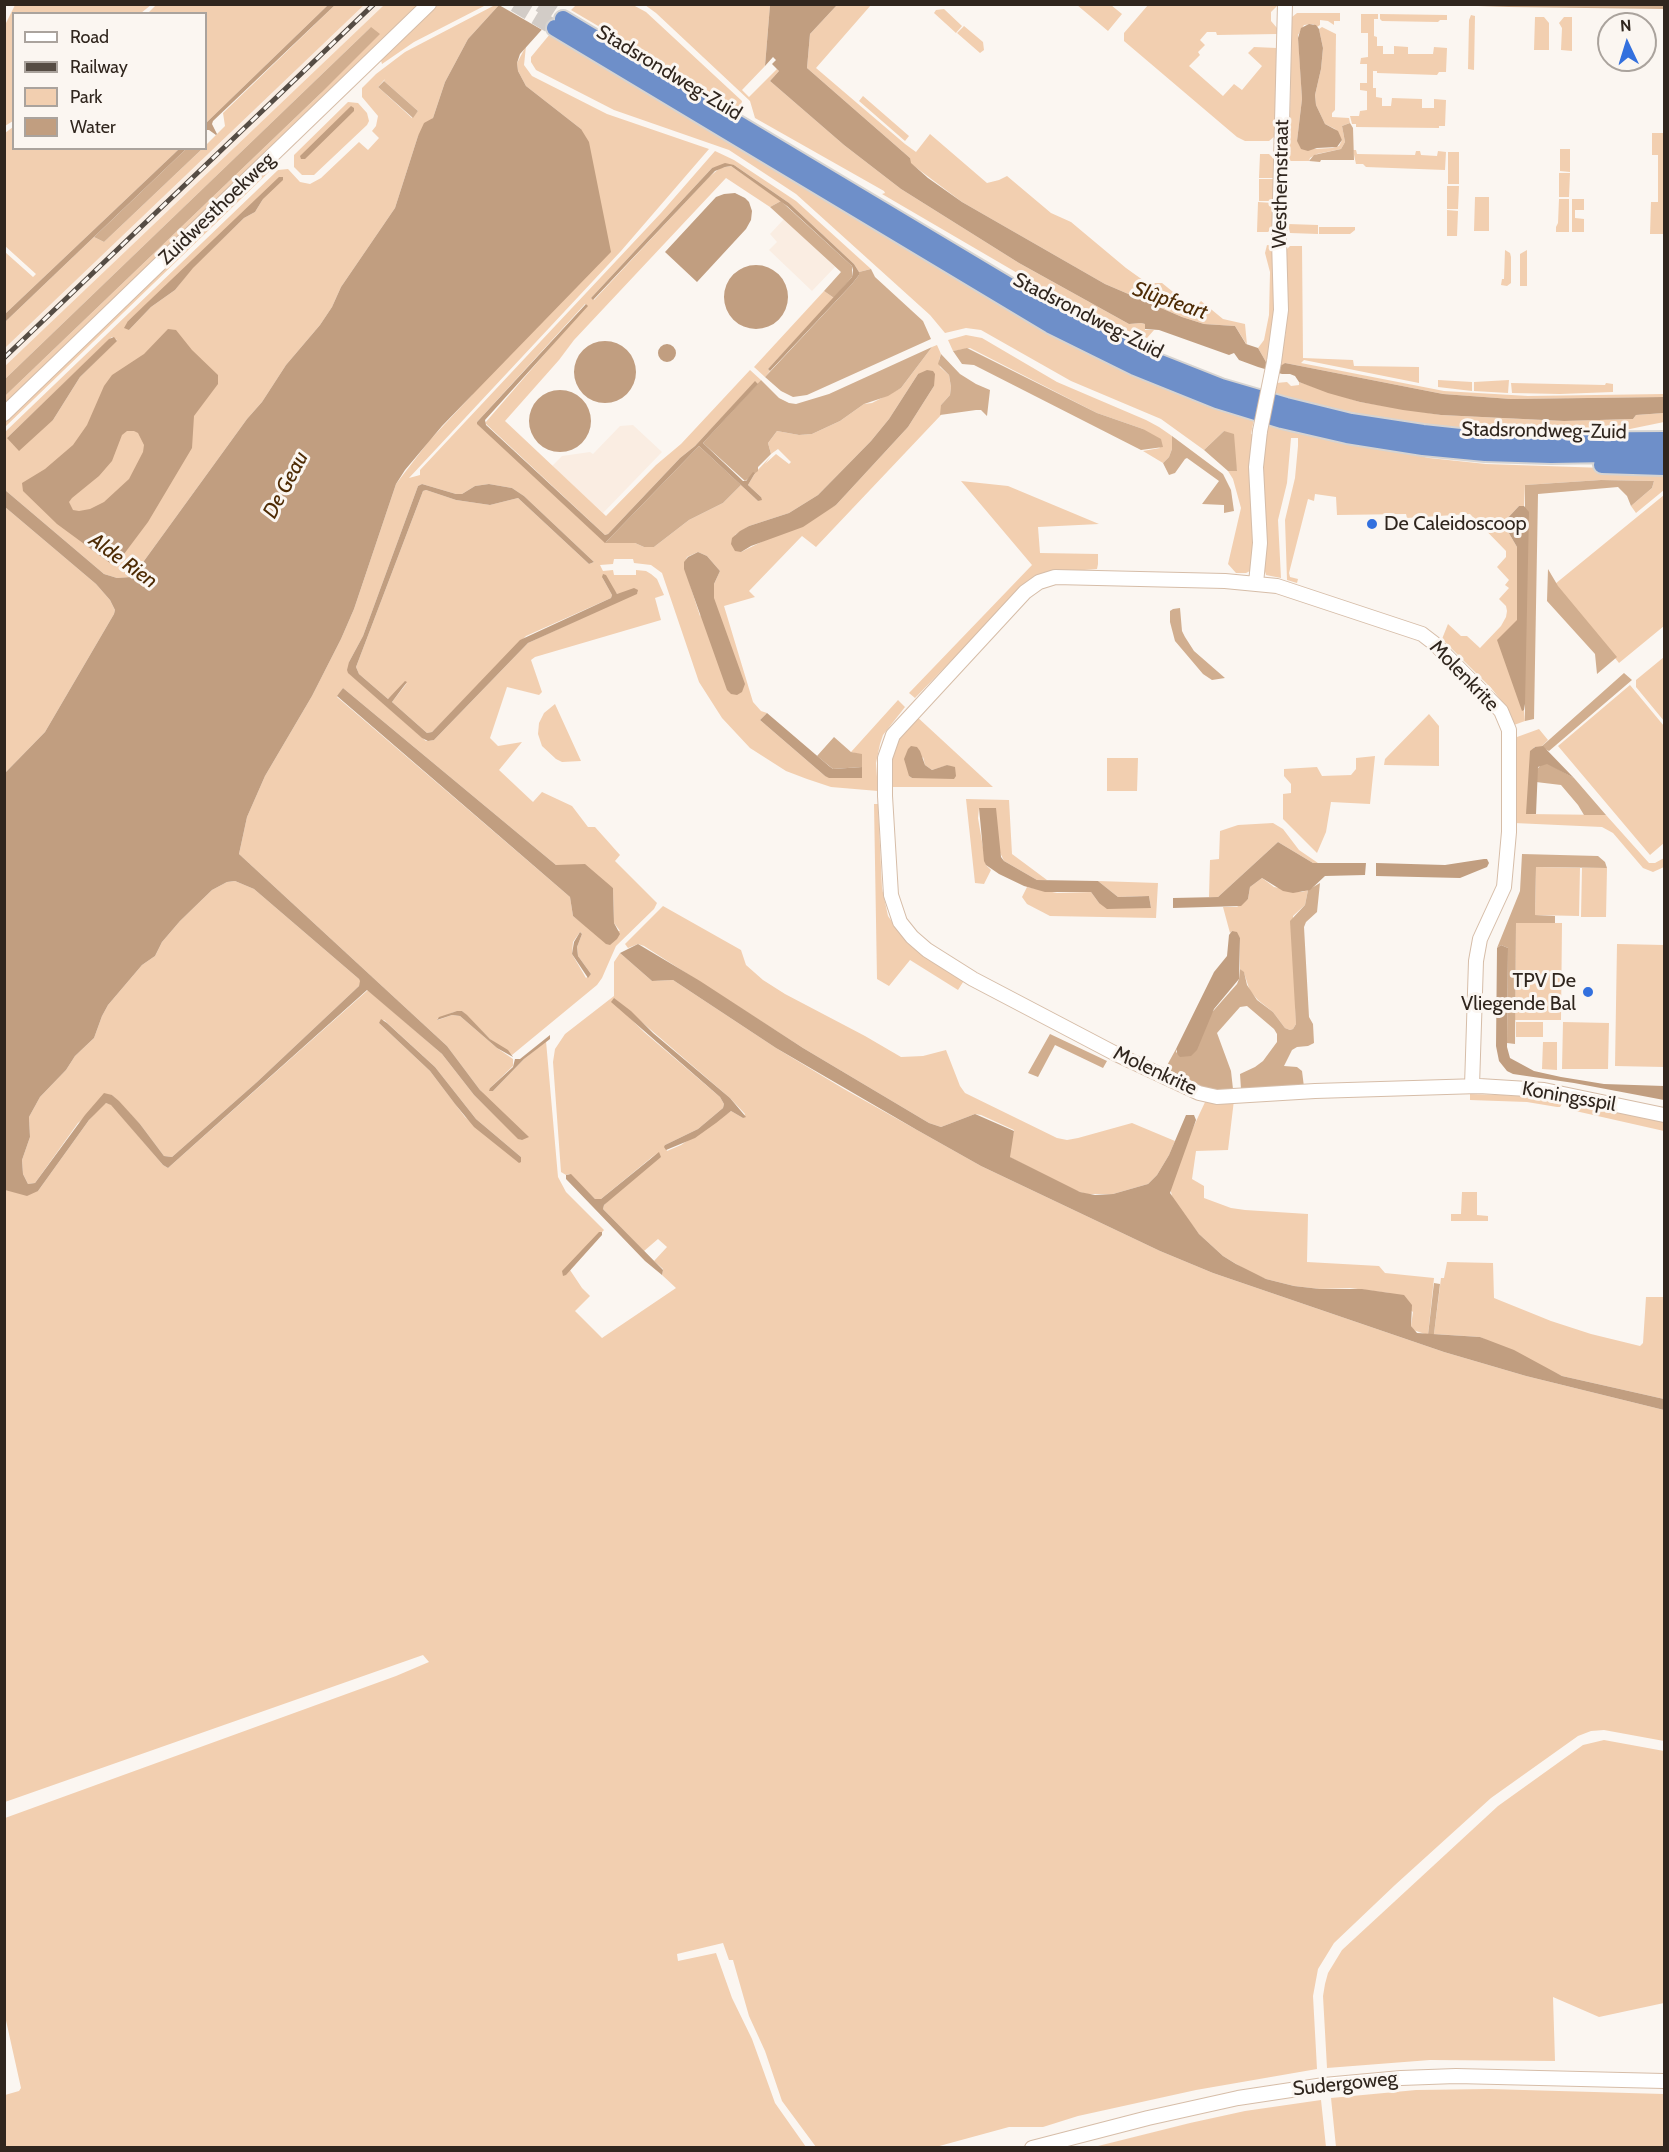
<!DOCTYPE html>
<meta charset="utf-8">
<style>
body{margin:0}
#map{position:relative;width:1669px;height:2152px;overflow:hidden;background:#fbf6f1;font-family:Cabin,sans-serif}
canvas{display:block}
.frame{position:absolute;inset:0;border:6px solid #30261e;pointer-events:none}
.legend{position:absolute;left:12px;top:12px;width:195px;height:138px;box-sizing:border-box;background:#fbf6f1;border:2px solid #aaa39d;margin:0;padding:8px 10px;list-style:none;font-size:18px;color:#30261e}
.legend li{display:flex;align-items:center;gap:12px;height:30px}
.legend b{width:30px;border:2px solid #aaa39d}
.north{position:absolute;left:1597px;top:12px;width:60px;height:60px;box-sizing:border-box;background:#fbf6f1;border:2px solid #aaa39d;border-radius:50%;rotate:356deg;font-size:16px;font-weight:700;line-height:24px;text-align:center;color:#30261e}
.north::after{content:'';display:block;margin:auto;width:21px;height:27px;background:#3370de;clip-path:polygon(50% 0,100% 100%,50% 72%,0 100%)}
</style>
<div id="map">
<canvas width="1669" height="2152"></canvas>
<div class="frame"></div>
<ul class="legend">
<li><b style="height:8px;background:#fff"></b>Road</li>
<li><b style="height:8px;background:#554c44"></b>Railway</li>
<li><b style="height:16px;background:#f2cfb0"></b>Park</li>
<li><b style="height:16px;background:#c19e80"></b>Water</li>
</ul>
<div class="north">N</div>
</div>
<script>
const context = document.querySelector('canvas').getContext('2d');
context.lineJoin = 'round';
function fillPath(path, color) { context.fillStyle = color; context.fill(path, 'evenodd'); }
const shape = rows => new Path2D(rows.map(r => 'M' + r).join(''));
function strokePath(path, color, width, dash) { context.strokeStyle = color; context.lineWidth = width; context.lineCap = dash ? 'butt' : 'round'; context.setLineDash(dash || []); context.stroke(path); }
function label(font, color, halo, rows, align = 'center') {
  context.font = font + ' Cabin,sans-serif'; context.lineWidth = 6; context.setLineDash([]); context.textBaseline = 'middle'; context.strokeStyle = halo; context.fillStyle = color; for (const [text, x, y, turn = 0] of rows) {
    context.save(); context.translate(x, y); context.rotate((+turn || 0) * Math.PI / 180); context.textAlign = isNaN(turn) ? turn : align; if (halo) context.strokeText(text, 0, 0); context.fillText(text, 0, 0); context.restore();
  }
}
const built = shape([
 [364,5,384,5,5,366,5,348],
 [784,219,835,267,812,291,769,250,777,242,770,234],
 [633,425,662,452,603,513,552,466,562,456,590,452,593,454,620,426]
]);
const green = shape([
 [15,5,151,5,141,13,14,14,13,121,5,126,5,25],
 [156,5,328,5,206,123,206,14,147,14],
 [335,5,364,5,5,348,5,322,94,237,104,242,202,149,206,148,206,145,225,126,223,113],
 [384,5,421,5,5,407,5,396,320,94,371,27,5,379,5,366],
 [436,5,486,5,414,42,382,64,380,57],
 [495,5,499,5,468,39,445,82,433,118,418,136,395,208,341,287,332,307,320,325,286,365,262,402,247,419,136,572,131,577,117,578,104,574,5,490,5,432,278,170,288,169,300,182,310,184,321,178,359,142,368,150,379,138,372,131,376,126,378,116,362,97,362,88,376,74,405,52],
 [385,79,384,81,418,111,412,118,378,87],
 [283,181,263,199,255,212,244,218,192,268,175,290,151,307,129,330,128,321],
 [112,337,117,340,80,377,53,420,7,438],
 [576,5,633,5,646,12,742,101,741,105,737,108,571,10],
 [645,5,770,5,765,66,742,90,749,97,777,69,779,71,770,81,844,145,901,189,1019,263,1129,324,1141,323,1145,324,1145,330,1154,330,1147,338,1110,324,1043,288,882,194,885,193,884,191,755,118,750,101,656,13],
 [837,5,871,5,816,68,905,144,916,152,930,134,987,183,999,180,1007,176,1051,213,1071,222,1126,268,1147,283,1162,283,1194,309,1201,301,1223,319,1245,324,1247,345,1235,326,1204,324,1182,317,1105,284,962,202,910,163,910,158,807,68,810,34],
 [1077,5,1111,5,1122,14,1108,31],
 [1148,5,1278,5,1271,12,1271,21,1277,28,1277,34,1217,35,1216,32,1207,32,1200,40,1205,45,1198,52,1200,55,1189,66,1223,96,1234,84,1242,90,1262,66,1248,53,1254,47,1277,48,1275,136,1269,141,1245,141,1237,137,1124,41,1124,33],
 [944,9,962,26,956,33,934,13,936,10],
 [1297,13,1340,13,1340,21,1334,21,1334,25,1328,21,1320,20,1320,25,1317,27,1313,24,1304,25,1298,35,1302,99,1297,141,1314,149,1332,148,1339,146,1342,140,1335,129,1325,124,1316,105,1315,95,1321,69,1323,48,1319,29,1322,27,1336,34,1335,110,1332,113,1332,117,1349,118,1350,123,1342,126,1345,142,1341,149,1317,154,1310,158,1309,161,1289,161,1292,17],
 [1361,14,1378,14,1378,19,1374,19,1374,36,1377,37,1377,46,1383,46,1383,54,1394,54,1394,46,1408,47,1408,54,1433,54,1434,47,1447,48,1446,72,1439,72,1437,75,1377,73,1377,71,1373,71,1373,88,1376,88,1376,97,1382,98,1382,106,1391,106,1392,98,1422,99,1422,108,1434,108,1434,99,1446,100,1445,126,1439,126,1439,128,1356,127,1356,124,1352,124,1350,116,1359,116,1360,111,1367,110,1367,91,1360,90,1360,83,1367,83,1367,64,1360,64,1361,58,1368,57,1368,33,1361,33],
 [1380,14,1447,15,1447,20,1440,20,1438,22,1382,21,1380,19],
 [1471,15,1475,16,1474,70,1468,69,1469,20],
 [1535,17,1544,17,1549,23,1549,50,1534,50],
 [1564,17,1572,17,1572,51,1561,50,1562,28,1559,23],
 [964,26,983,42,984,50,980,53,957,33],
 [550,34,721,136,1254,419,1251,434,1254,435,1255,524,1250,571,1246,573,1236,573,1228,564,1241,508,1233,479,1228,471,1237,470,1224,431,1204,450,1161,419,1071,381,981,330,966,328,945,333,930,315,796,194,729,150,614,110,536,70,531,62,531,57],
 [526,46,524,65,532,76,607,114,709,149,621,251,409,478,420,475,420,470,661,213,715,151,734,160,796,201,871,269,859,272,854,264,789,203,734,165,712,168,591,298,594,300,709,177,720,168,731,166,781,201,770,207,726,178,574,340,559,360,505,421,606,516,656,465,681,444,750,370,761,380,758,384,755,382,695,446,680,458,608,534,605,535,485,423,587,305,585,304,477,422,478,424,605,542,635,543,644,547,654,547,689,520,723,503,741,485,758,501,761,497,748,485,755,473,771,456,765,464,776,454,789,464,791,462,778,449,771,454,768,443,777,431,799,435,812,434,840,421,864,404,872,403,901,388,932,347,937,345,941,354,939,360,940,367,949,375,951,387,950,395,941,405,941,415,816,547,802,536,749,591,755,597,724,606,753,702,761,711,767,713,760,720,825,776,862,778,862,755,851,752,898,700,905,707,883,735,880,744,876,763,878,791,831,787,807,779,786,771,750,748,722,718,699,682,662,573,651,565,634,563,633,559,614,559,613,564,600,565,603,571,613,570,614,575,636,575,636,570,646,571,651,574,657,579,664,595,655,598,661,620,535,657,531,660,542,692,539,695,507,687,490,738,498,746,522,742,499,770,533,802,542,792,572,806,588,827,595,827,620,855,615,861,657,903,654,909,616,946,602,978,597,985,512,1055,490,1039,462,1011,454,1012,437,1019,438,1020,452,1015,460,1016,497,1048,513,1059,513,1066,490,1088,493,1091,524,1059,546,1041,558,1177,566,1192,604,1230,563,1276,570,1270,582,1288,590,1296,575,1311,602,1338,676,1288,662,1275,663,1269,654,1261,667,1247,658,1239,644,1251,603,1209,604,1205,657,1153,601,1199,595,1199,569,1174,566,1175,561,1172,553,1062,555,1049,565,1034,614,996,614,962,620,953,652,981,673,980,776,1048,844,1089,981,1166,1160,1251,1213,1273,1444,1352,1526,1376,1664,1410,1664,1741,1604,1730,1591,1731,1578,1736,1491,1798,1395,1885,1334,1943,1318,1969,1313,1996,1317,2069,1196,2090,1078,2116,1043,2127,1009,2127,932,2148,816,2147,782,2101,765,2051,749,2016,733,1960,729,1960,723,1943,677,1954,678,1961,716,1953,732,1998,752,2039,775,2103,806,2147,5,2147,5,2095,19,2091,21,2088,5,2016,5,1818,396,1676,429,1662,423,1655,5,1802,5,1190,38,1191,89,1120,103,1104,106,1103,111,1104,163,1165,168,1168,368,990,442,1054,474,1095,518,1138,522,1140,480,1090,447,1046,239,854,247,817,265,776,312,696,341,639,354,609,396,484,429,441,472,395,581,129,526,86,518,71,517,63],
 [918,374,934,386,908,427,836,505,741,552,735,535,749,526,789,513,818,495,871,441,889,419],
 [422,484,456,494,462,494,475,486,489,484,512,488,524,496,594,562,589,564,518,498,490,505,456,500,426,490,423,491,356,667,359,674,388,699,407,683,392,702,427,733,432,732,526,636,611,598,612,595,602,577,617,594,638,592,528,643,434,740,426,741,349,673,349,662,363,636,418,486],
 [698,552,707,556,720,571,714,584,714,598,700,616,684,566,687,557],
 [343,688,556,865,613,888,614,923,620,931,586,926,573,916,570,897,337,697],
 [580,932,582,934,577,947,578,956,591,974,586,978,572,954,573,942],
 [615,999,730,1098,745,1114,743,1118,731,1111,681,1145,667,1151,665,1145,698,1129,723,1108,724,1104,720,1097,644,1032,624,1012],
 [384,1020,435,1067,476,1119,521,1157,519,1162,465,1117,430,1071,379,1023],
 [863,96,909,136,905,141,859,101],
 [348,102,358,103,367,113,369,121,367,125,314,175,302,175,294,167,294,155],
 [13,127,14,148,179,149,5,314,5,252,33,277,36,274,5,246,5,133],
 [1652,133,1664,133,1664,234,1650,234,1651,202,1658,202,1658,155,1652,155],
 [1560,149,1570,149,1570,172,1560,171],
 [1353,150,1356,150,1357,154,1415,155,1416,151,1420,151,1421,155,1437,156,1438,151,1446,152,1445,170,1366,167,1363,164,1356,164],
 [1448,152,1459,152,1459,184,1448,184],
 [1260,154,1269,154,1274,159,1274,178,1259,178],
 [265,168,272,169,5,427,5,419],
 [1559,173,1570,173,1569,197,1559,197],
 [1259,179,1274,179,1273,201,1259,201],
 [1447,186,1459,186,1458,209,1447,209],
 [1475,197,1489,197,1489,231,1474,231],
 [1559,199,1569,199,1569,232,1556,232,1556,227,1558,223],
 [1572,199,1584,199,1584,210,1575,210,1575,218,1584,219,1584,232,1572,232],
 [1258,202,1273,203,1273,227,1268,232,1257,232],
 [1447,210,1458,211,1457,236,1447,236],
 [1288,224,1318,225,1318,234,1290,233],
 [1319,227,1355,227,1355,230,1350,234,1319,234],
 [1267,245,1272,246,1274,250,1277,316,1270,361,1266,362,1258,348,1264,340,1269,315,1270,272,1265,253],
 [1290,246,1302,246,1303,358,1353,360,1354,366,1419,367,1419,383,1304,360,1301,363,1444,391,1528,396,1664,394,1664,397,1511,399,1443,394,1285,363,1282,366,1278,365,1281,359,1286,331,1286,250],
 [1505,250,1510,253,1511,257,1511,283,1507,286,1501,285,1502,279,1504,279],
 [1527,250,1527,286,1520,286,1520,254],
 [824,291,834,298,768,369,770,371,765,377,754,367],
 [966,335,982,338,1057,382,1146,420,1159,427,1172,436,1172,449,1169,457,1163,463,1143,451,1160,448,1143,429,1097,413,970,348,953,351,948,340],
 [1438,380,1472,382,1472,391,1438,387],
 [1509,380,1508,393,1474,391,1474,382],
 [1287,382,1291,386,1299,385,1299,382,1360,402,1441,415,1564,421,1633,419,1636,415,1664,413,1664,422,1630,429,1570,432,1444,427,1360,414,1273,395,1276,383],
 [1511,383,1605,385,1606,383,1613,384,1613,392,1560,394,1512,393],
 [1268,423,1429,458,1486,464,1664,470,1664,490,1636,513,1631,506,1652,488,1654,481,1601,480,1525,485,1524,506,1519,506,1503,523,1517,547,1517,620,1522,710,1524,710,1525,721,1514,725,1507,708,1492,689,1442,639,1448,624,1461,636,1467,636,1480,648,1501,626,1506,617,1507,611,1506,606,1499,599,1509,588,1505,585,1509,580,1497,567,1506,557,1506,551,1470,514,1407,518,1406,514,1337,515,1336,497,1315,494,1314,501,1308,499,1289,573,1290,577,1298,579,1297,583,1287,580,1285,520,1295,478,1298,446,1298,438,1291,438,1287,483,1278,520,1281,578,1266,575,1264,568,1267,537,1261,472],
 [961,481,1008,486,1099,524,1038,527,1040,553,1098,554,1098,564,1097,569,1057,572,1016,594,915,698,909,693,1032,565],
 [1664,495,1664,626,1619,663,1555,584],
 [5,507,96,584,110,600,115,610,114,614,45,732,5,773],
 [1664,657,1664,721,1636,687,1636,680],
 [1630,685,1664,726,1664,843,1650,855,1558,746],
 [555,704,581,761,562,762,556,759,542,746,538,734,539,723,544,713],
 [1429,714,1439,726,1439,766,1384,765,1385,759],
 [915,715,993,787,889,787,890,761,896,742],
 [923,757,925,765,932,770,948,765,954,778,912,778,909,776],
 [1539,729,1548,740,1541,747,1534,747,1527,814,1606,815,1649,863,1655,863,1664,858,1664,867,1653,872,1643,868,1613,833,1602,827,1514,823,1517,737],
 [1375,756,1370,804,1331,802,1326,832,1317,853,1283,819,1283,794,1291,793,1291,784,1284,776,1284,769,1317,767,1322,776,1351,775,1356,769,1356,758],
 [1107,758,1138,758,1137,791,1107,791],
 [966,799,1009,800,1012,854,1047,880,1037,880,1004,861,979,808,978,818,986,865,991,870,984,884,975,883],
 [874,804,878,804,882,888,888,916,904,939,923,954,965,979,958,990,910,960,889,986,877,979],
 [1273,823,1283,829,1299,850,1318,863,1313,863,1278,842,1218,897,1209,897,1210,860,1219,859,1220,831,1238,825],
 [1536,867,1580,868,1579,916,1535,915],
 [1582,868,1607,868,1606,917,1581,917],
 [1262,878,1274,887,1302,892,1308,890,1305,905,1293,916,1296,1024,1293,1029,1290,1030,1285,1028,1273,1012,1258,1000,1250,991,1244,973,1240,969,1240,938,1232,931,1230,933,1223,907,1237,907,1248,899,1250,887],
 [235,881,254,889,359,979,361,981,359,986,257,1082,172,1157,164,1156,140,1124,112,1095,78,1123,35,1183,28,1184,23,1174,22,1160,30,1137,29,1117,40,1097,66,1070,75,1056,94,1038,102,1016,108,1005,142,965,155,956,162,942,180,921,212,890,227,882],
 [1098,881,1158,883,1156,918,1050,916,1027,904,1022,897,1027,887,1057,893,1091,892,1099,903,1151,908,1149,896,1118,897],
 [663,906,741,950,746,965,763,980,785,994,865,1036,901,1057,923,1056,946,1050,960,1086,965,1093,1057,1138,1067,1140,1078,1138,1132,1123,1175,1141,1169,1155,1157,1175,1148,1184,1113,1194,1087,1194,1073,1190,1011,1158,1009,1156,1014,1130,981,1115,975,1114,941,1127,929,1123,803,1048,644,946,638,944,628,948,625,944],
 [1516,923,1562,923,1561,1020,1515,1020],
 [1617,944,1664,945,1664,1067,1615,1066],
 [1516,1022,1543,1022,1543,1037,1516,1037],
 [1563,1022,1609,1023,1608,1069,1562,1069],
 [1543,1042,1557,1042,1557,1070,1542,1069],
 [1470,1094,1536,1096,1559,1100,1562,1104,1560,1107,1557,1107,1527,1102,1470,1100],
 [1206,1100,1234,1100,1228,1150,1196,1151,1192,1179,1204,1186,1204,1198,1231,1208,1245,1210,1308,1214,1307,1262,1379,1266,1385,1273,1434,1278,1428,1335,1413,1330,1411,1326,1413,1312,1389,1293,1350,1288,1320,1289,1294,1286,1266,1279,1251,1273,1223,1256,1199,1234,1173,1200,1170,1188,1185,1145],
 [1572,1102,1664,1120,1664,1131,1571,1110,1568,1108,1569,1105],
 [1462,1192,1477,1192,1477,1215,1488,1216,1488,1221,1451,1221,1451,1214,1461,1214],
 [1447,1262,1493,1263,1494,1298,1551,1321,1591,1334,1640,1346,1643,1343,1646,1297,1664,1297,1664,1399,1562,1376,1480,1337,1434,1334,1441,1278,1444,1278],
 [1604,1740,1664,1751,1664,2003,1599,2017,1553,1997,1555,2061,1430,2060,1327,2068,1323,1996,1325,1984,1328,1973,1342,1950,1498,1806,1583,1745],
 [1489,2089,1664,2094,1664,2147,1336,2147,1331,2098,1416,2090],
 [1321,2100,1326,2147,1094,2147,1190,2123,1245,2111]
]);
const forest = shape([
 [1478,4,1664,4,1664,9,1509,7,1478,6],
 [371,27,380,34,320,94,5,396,5,379],
 [384,81,418,111,413,118,378,87],
 [1350,123,1353,128,1354,160,1321,160,1320,162,1309,161,1314,155,1341,149,1345,142,1342,126],
 [186,149,202,149,104,242,94,237],
 [781,201,852,266,852,277,834,298,824,291,841,272,770,207],
 [871,269,875,277,923,321,931,339,807,395,793,397,781,391,765,377,852,284,859,275,859,272],
 [932,347,901,388,888,396,864,404,840,421,812,434,799,435,777,431,768,443,771,454,758,467,758,471,745,481,703,443,761,380,779,398,789,403,796,404,829,394],
 [967,348,1097,413,1143,429,1161,439,1163,447,1141,450,974,365,962,364,953,351],
 [941,354,960,374,976,384,990,390,987,416,981,410,976,410,940,415,941,405,950,395,951,387,949,375,938,364],
 [1224,431,1234,434,1237,471,1228,471,1204,450],
 [1172,436,1223,474,1231,490,1234,511,1224,513,1224,505,1202,504,1219,481,1187,458,1185,459,1175,473,1169,475,1163,463,1169,457,1172,449],
 [699,446,741,485,723,503,689,520,654,547,644,547,635,543,605,543],
 [1601,480,1654,481,1652,488,1631,506,1627,496,1618,487,1538,494,1534,719,1525,721,1525,485],
 [1548,569,1558,586,1617,657,1597,674,1595,654,1547,601],
 [1180,608,1182,631,1185,637,1194,651,1225,678,1212,680,1203,674,1175,641,1170,622,1170,611,1173,609],
 [1624,673,1632,680,1549,751,1541,747],
 [834,737,851,752,862,754,862,767,833,769,817,756],
 [1547,763,1574,778,1606,815,1584,815,1578,805,1561,785,1536,782,1537,769,1542,764],
 [1522,854,1598,856,1605,862,1607,868,1536,867,1535,915,1555,916,1555,923,1516,923,1515,1044,1507,1043,1508,948,1501,945,1497,948,1520,891],
 [1320,883,1317,912,1306,922,1304,927,1309,1017,1313,1024,1314,1043,1308,1046,1297,1047,1292,1050,1284,1066,1297,1067,1302,1071,1304,1087,1241,1089,1240,1074,1255,1067,1263,1061,1277,1042,1277,1034,1274,1029,1247,1006,1240,1007,1217,1033,1231,1071,1233,1089,1207,1089,1165,1069,1176,1049,1176,1053,1237,984,1239,979,1240,969,1244,972,1247,985,1257,1000,1273,1012,1285,1028,1290,1030,1293,1029,1296,1024,1290,921,1305,905,1308,890],
 [1050,1034,1107,1061,1103,1068,1055,1045,1038,1077,1028,1073],
 [1434,1283,1440,1284,1434,1334,1428,1335]
]);
const water = shape([
 [328,5,335,5,213,121,212,124,217,134,216,135,209,130,206,130,206,123],
 [499,5,564,5,520,54,517,63,518,71,526,86,581,129,589,142,611,252,442,426,405,470,396,484,354,609,341,639,312,696,265,776,247,817,239,854,447,1046,480,1090,529,1137,522,1140,518,1139,474,1095,442,1054,367,990,168,1168,163,1165,111,1105,106,1103,89,1120,38,1191,27,1196,5,1190,5,773,45,732,114,614,115,610,110,600,96,584,5,507,5,490,104,574,117,578,131,577,136,572,247,419,262,402,286,365,320,325,332,307,341,287,395,208,418,136,424,123,433,118,445,82,468,39],
 [235,881,254,889,359,979,360,981,359,986,257,1082,172,1157,164,1156,140,1124,119,1101,112,1095,104,1093,85,1115,35,1183,28,1184,23,1174,22,1160,30,1137,29,1117,40,1097,66,1070,75,1056,94,1038,102,1016,108,1005,142,965,155,956,162,942,180,921,212,890,227,882],
 [770,5,837,5,810,34,807,68,910,158,911,163,928,178,962,202,1105,284,1182,317,1204,324,1235,326,1246,344,1258,348,1266,362,1282,365,1285,363,1443,394,1511,399,1664,397,1664,413,1636,415,1633,419,1564,421,1441,415,1403,410,1360,402,1328,393,1299,382,1295,376,1290,374,1282,374,1258,367,1239,360,1234,353,1229,355,1159,330,1145,329,1145,324,1141,323,1129,324,1019,263,901,189,844,145,770,81,779,71,772,64,776,60,773,57,765,66],
 [1309,24,1316,25,1319,29,1323,48,1321,69,1315,95,1316,105,1325,124,1338,131,1342,140,1337,147,1317,148,1308,151,1301,149,1297,141,1302,99,1298,38,1301,28],
 [351,106,354,108,354,111,305,159,301,159,300,156],
 [179,149,186,149,5,322,5,314],
 [725,163,734,165,789,203,854,264,859,272,859,275,852,284,770,371,768,369,852,277,853,270,852,266,787,206,731,166,725,167,715,171,593,300,591,298,712,168],
 [279,177,283,177,283,180,263,199,255,212,244,218,193,268,175,290,151,307,129,330,124,328,128,321],
 [735,193,745,198,749,202,752,211,751,220,746,229,697,282,665,252,716,197,724,194],
 '724 297a32 32 0 1 1 64 0a32 32 0 1 1-64 0Z',
 [586,304,588,306,485,420,486,425,605,535,608,534,680,458,695,446,755,381,758,384,703,443,743,481,746,481,753,472,755,473,748,485,761,497,762,500,758,501,699,446,605,543,477,424,477,422],
 [168,329,176,330,192,350,218,375,218,384,194,416,192,448,148,522,118,562,110,563,57,524,23,491,22,483,45,469,73,445,87,425,104,386,112,375,144,354],
 [127,431,134,431,138,433,144,445,143,452,129,479,104,502,90,509,79,511,73,510,69,502,72,498,99,476,112,461,122,435],
 [114,337,117,341,80,377,53,420,19,451,7,438,109,339],
 '574 372a31 31 0 1 1 62 0a31 31 0 1 1-62 0Z',
 '658 353a9 9 0 1 1 18 0a9 9 0 1 1-18 0Z',
 [927,370,933,371,935,374,934,386,908,427,836,505,803,527,751,546,741,552,735,551,731,544,732,538,740,531,749,526,789,513,818,495,871,441,889,419,918,374],
 '529 421a31 31 0 1 1 62 0a31 31 0 1 1-62 0Z',
 [422,484,456,494,462,494,475,486,489,484,512,488,524,496,594,562,589,564,518,498,490,505,456,500,426,490,423,491,356,667,359,674,388,699,405,681,407,682,392,702,427,733,432,732,520,640,611,598,612,595,602,577,603,574,606,575,617,594,634,588,638,590,637,594,528,643,434,740,428,741,422,738,348,673,347,670,349,662,363,636,418,486],
 [1519,506,1524,506,1529,512,1525,704,1524,710,1522,711,1497,640,1517,620,1517,547,1503,523],
 [698,552,707,556,720,571,714,584,714,598,745,684,742,692,737,695,731,694,727,690,684,569,684,562,688,557],
 [343,688,556,865,585,864,613,888,614,923,620,934,617,939,610,945,606,944,573,916,570,897,337,696],
 [767,713,829,766,833,769,862,767,862,778,829,778,825,776,760,720],
 [911,746,917,747,920,751,925,765,932,770,947,765,955,767,956,776,954,779,912,778,909,776,904,759,908,749],
 [1543,746,1574,778,1547,764,1538,767,1536,814,1526,814,1530,751,1535,747],
 [979,808,996,808,1001,857,1004,861,1037,880,1098,881,1118,897,1149,896,1151,908,1107,909,1099,903,1091,892,1045,892,1024,886,999,874,986,865,984,861],
 [1278,842,1313,863,1366,863,1365,875,1325,876,1310,890,1293,893,1283,891,1262,878,1250,887,1248,899,1241,906,1173,908,1173,898,1218,897],
 [1484,859,1487,859,1489,863,1487,867,1460,878,1376,876,1376,863,1445,865],
 [1232,931,1237,932,1240,938,1239,979,1214,1009,1197,1050,1191,1056,1180,1057,1178,1055,1176,1049,1214,972,1227,956,1229,935],
 [580,932,582,934,577,947,578,956,591,974,588,978,572,954,574,942],
 [638,944,700,981,803,1048,929,1123,941,1127,975,1114,1014,1131,1010,1157,1080,1192,1095,1195,1113,1194,1148,1184,1157,1175,1169,1155,1186,1115,1194,1115,1196,1120,1170,1193,1199,1234,1223,1256,1236,1264,1266,1279,1294,1286,1320,1289,1362,1289,1404,1295,1412,1305,1411,1326,1417,1333,1480,1337,1514,1350,1562,1376,1664,1399,1664,1410,1526,1376,1444,1352,1213,1273,1160,1251,981,1166,917,1130,776,1048,673,980,652,981,620,953],
 [1501,945,1508,948,1507,1047,1510,1058,1534,1071,1561,1077,1604,1084,1664,1086,1664,1100,1574,1083,1513,1074,1507,1071,1499,1061,1496,1046,1497,948],
 [614,998,631,1011,653,1033,730,1098,746,1117,743,1118,731,1111,716,1123,695,1138,666,1150,664,1147,665,1145,698,1129,723,1108,724,1104,720,1097,611,1002],
 [457,1011,462,1011,467,1015,490,1039,508,1050,513,1057,497,1048,460,1016,452,1015,437,1020,439,1017],
 [381,1019,387,1023,435,1067,476,1119,521,1157,521,1162,519,1163,474,1127,455,1104,430,1071,379,1023],
 [550,1035,550,1039,524,1059,493,1091,489,1091,490,1088,513,1067,515,1059,520,1059],
 [659,1152,661,1157,604,1205,603,1209,663,1270,662,1275,645,1261,566,1179,566,1175,571,1174,595,1199,601,1199],
 [599,1232,602,1232,602,1235,566,1275,563,1276,562,1271]
]);
const pier = shape([
 [562,4,566,7,544,31,499,5]
]);
const highwayTunnel = shape([
 [515,4,555,28],
 [540,4,563,19]
]);
const secondary = shape([
 [1274,362,1281,310,1279,240,1285,4],
 [4,414,429,4],
 [1256,583,1260,543,1256,467,1260,431],
 [1472,1086,1476,961,1480,939,1504,887,1509,832,1509,730,1501,711,1435,644,1422,634,1277,586,1225,581,1055,577,1039,582,1025,592,893,735,885,758,885,796,891,895,900,922,912,937,927,950,973,979,1116,1054,1199,1093,1217,1097,1315,1091,1479,1086,1544,1090,1664,1115],
 [1032,2148,1148,2118,1238,2098,1324,2085,1401,2078,1456,2076,1664,2081]
]);
const highway = shape([
 [563,19,1058,315,1140,355,1221,387,1286,406,1351,422,1423,433,1488,440,1525,441,1664,440],
 [555,28,1050,325,1135,367,1217,400,1282,420,1347,435,1423,447,1485,453,1551,455,1664,453],
 [1602,465,1664,467]
]);
const rail = shape([
 [4,358,374,4]
]);
const secondaryBridge = shape([
 [1260,431,1274,362]
]);
const markers = [
 [1372,524,6,"#3370de"],
 [1588,992,6,"#3370de"]
];
const streetNames = [
 ["Stadsrondweg-Zuid",669,73,31],
 ["Westhemstraat",1281,184,-89],
 ["Zuidwesthoekweg",217,209,-44],
 ["Stadsrondweg-Zuid",1088,316,27],
 ["Stadsrondweg-Zuid",1544,431,1],
 ["Molenkrite",1464,676,46],
 ["Molenkrite",1155,1071,25],
 ["Koningsspil",1569,1097,10],
 ["Sudergoweg",1345,2084,-6]
];
const poiNames = [
 ["De Caleidoscoop",1384,524],
 ["TPV De",1576,981,"right"],
 ["Vliegende Bal",1576,1004,"right"]
];
const waterNames = [
 ["Slûpfeart",1170,301,19],
 ["De Geau",286,485,-62],
 ["Alde Rien",123,561,36]
];
fillPath(built, '#faede2');
fillPath(green, '#f2cfb0');
fillPath(forest, '#d1ae8f');
fillPath(water, '#c19e80');
fillPath(pier, '#fbf6f1');
strokePath(highwayTunnel, '#d2ccc7', 16, [16, 8]);
strokePath(secondary, '#d6bda8', 16);
strokePath(highway, '#d6d4d2', 20);
strokePath(secondary, '#fff', 14);
strokePath(highway, '#6e8fc9', 16);
strokePath(rail, '#554c44', 5);
strokePath(rail, '#fbf6f1', 3, [9]);
strokePath(secondaryBridge, '#d6bda8', 16, []);
strokePath(secondaryBridge, '#fff', 14);
for (const [x, y, r, color] of markers) { const dot = new Path2D(); dot.arc(x, y, r, 0, 2 * Math.PI); context.fillStyle = color; context.fill(dot); strokePath(dot, '#fbf6f1', 2); }
label('20px', '#30261e', '#fbf6f1', streetNames);
label('20px', '#30261e', '#fbf6f1', poiNames, 'left');
label('italic 21px', '#4e2b04', '#fbf6f1', waterNames);
</script>
